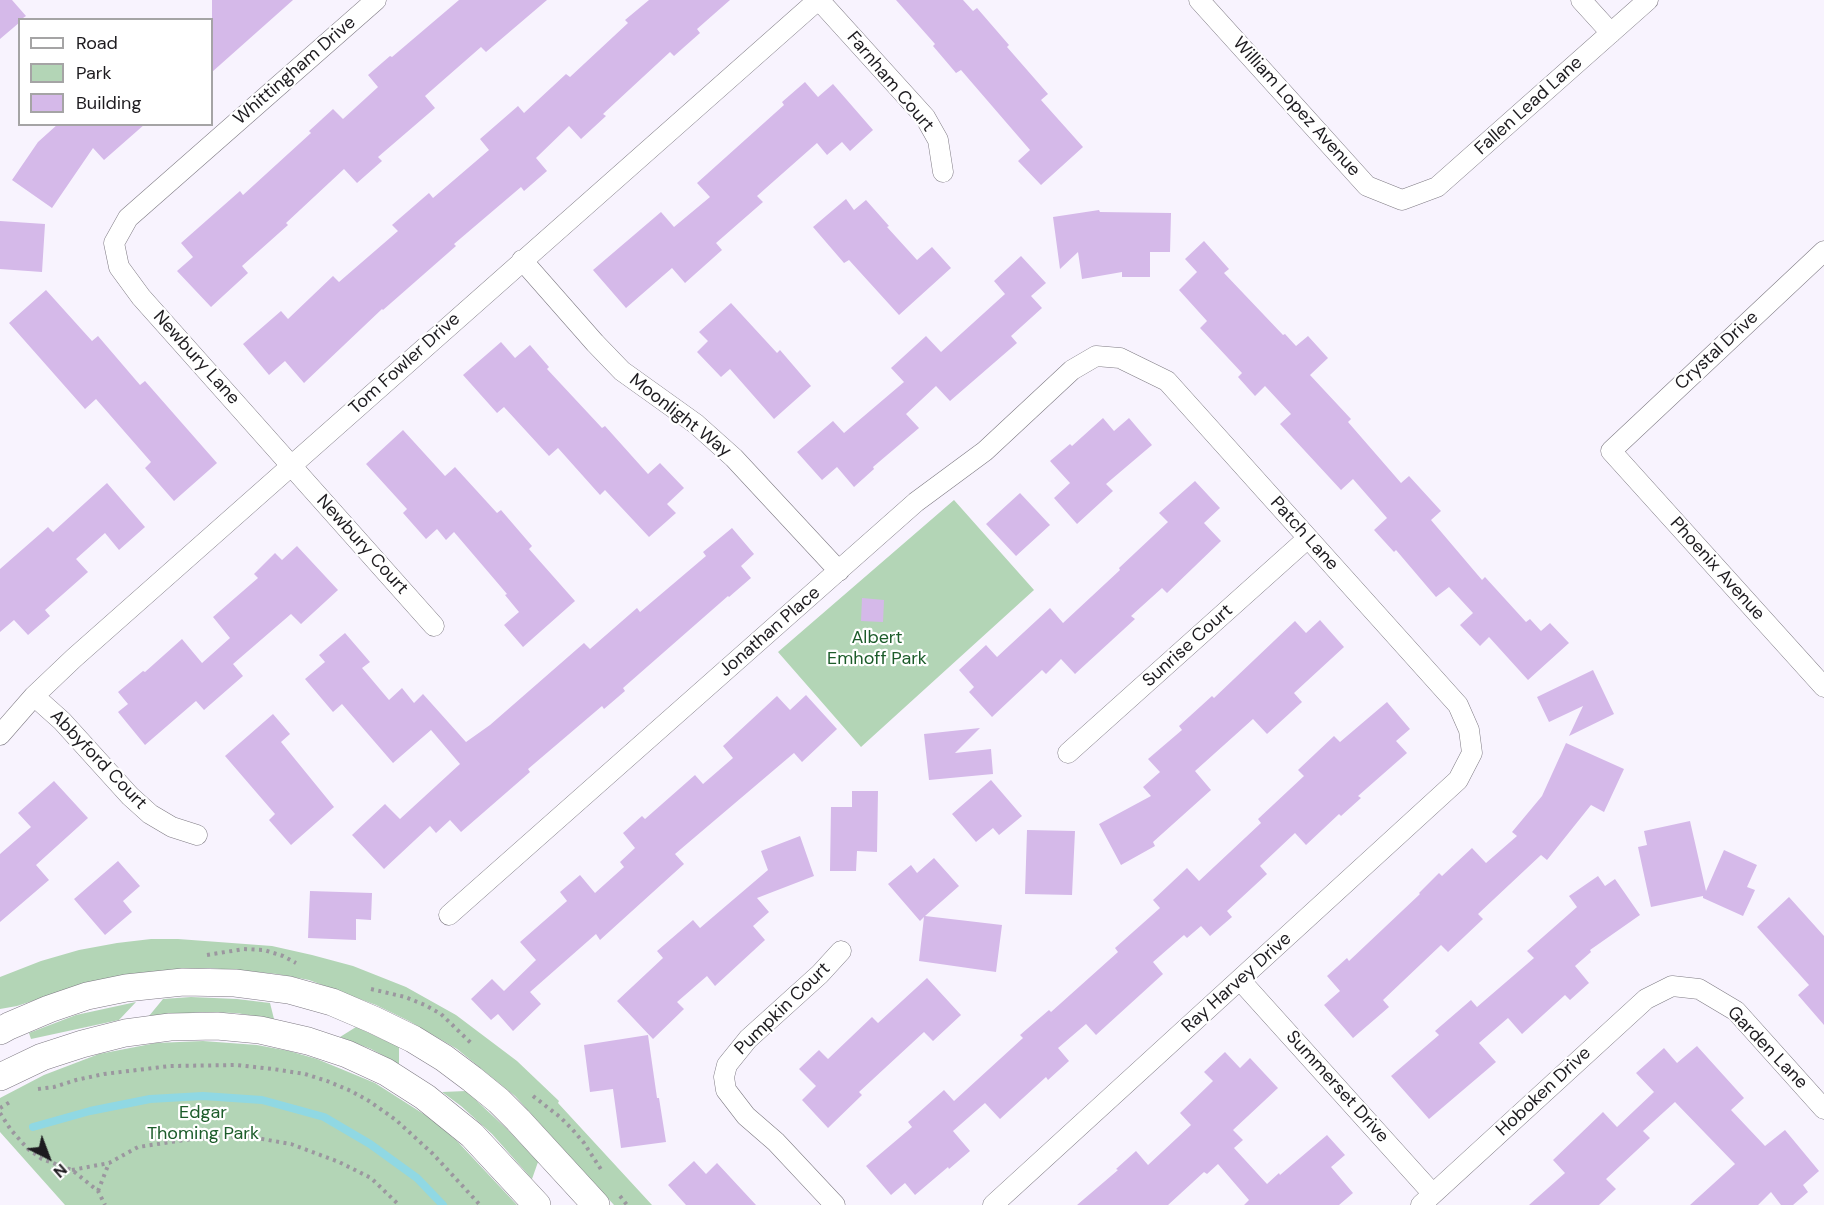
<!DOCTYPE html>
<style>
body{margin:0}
#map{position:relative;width:1824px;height:1205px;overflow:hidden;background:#f8f3fe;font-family:"DM Sans",sans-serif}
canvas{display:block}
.legend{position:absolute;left:18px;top:18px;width:195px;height:108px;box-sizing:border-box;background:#fff;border:2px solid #a5a4a5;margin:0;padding:8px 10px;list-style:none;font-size:18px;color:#1d1b1f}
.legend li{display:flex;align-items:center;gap:12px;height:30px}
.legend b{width:30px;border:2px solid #a5a4a5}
.north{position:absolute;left:18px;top:1127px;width:60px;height:60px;-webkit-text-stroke:4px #fff;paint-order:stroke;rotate:138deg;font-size:16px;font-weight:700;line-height:24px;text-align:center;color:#1d1b1f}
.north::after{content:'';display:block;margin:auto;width:21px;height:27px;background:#1d1b1f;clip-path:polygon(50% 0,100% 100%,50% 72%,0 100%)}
</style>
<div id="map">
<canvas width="1824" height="1205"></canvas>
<ul class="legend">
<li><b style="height:8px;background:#fff"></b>Road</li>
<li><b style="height:16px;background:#b3d5b6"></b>Park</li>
<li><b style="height:16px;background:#d5b9e9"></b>Building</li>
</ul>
<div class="north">N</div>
</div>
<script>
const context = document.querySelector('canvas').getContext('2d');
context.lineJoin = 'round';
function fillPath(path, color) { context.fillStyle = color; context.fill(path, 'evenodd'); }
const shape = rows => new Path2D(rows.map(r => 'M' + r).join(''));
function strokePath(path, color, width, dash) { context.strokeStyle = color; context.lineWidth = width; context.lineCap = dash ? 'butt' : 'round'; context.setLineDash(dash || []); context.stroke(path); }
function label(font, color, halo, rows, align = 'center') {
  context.font = font + ' "DM Sans",sans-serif'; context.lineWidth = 4.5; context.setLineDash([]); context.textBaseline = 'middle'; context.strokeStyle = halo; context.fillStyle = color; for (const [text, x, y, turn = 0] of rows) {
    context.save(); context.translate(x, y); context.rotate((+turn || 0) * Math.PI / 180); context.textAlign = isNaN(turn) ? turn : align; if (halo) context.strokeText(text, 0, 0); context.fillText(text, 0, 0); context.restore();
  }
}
const green = shape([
 [954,500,1034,590,861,747,778,652],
 [151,939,178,939,272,946,312,955,353,966,406,987,456,1015,517,1061,559,1101,558,1103,652,1205,614,1205,515,1096,457,1049,409,1021,376,1005,309,980,277,974,247,971,209,968,169,970,133,974,94,981,17,1006,0,1009,0,977,41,961,79,950,117,943],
 [191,997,237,999,270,1003,274,1019,236,1013,202,1012,149,1016,163,999],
 [136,1002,119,1020,31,1039,29,1033,76,1015],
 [356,1027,399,1047,399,1064,371,1049,340,1037],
 [203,1041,257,1045,289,1051,317,1059,375,1083,433,1120,458,1142,517,1205,65,1205,0,1132,0,1098,44,1075,99,1054,156,1043],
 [466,1091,507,1129,538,1162,532,1179,492,1134,461,1106,442,1092]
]);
const stream = shape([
 [33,1127,90,1111,150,1099,203,1096,262,1100,324,1117,370,1144,417,1178,443,1205]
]);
const building = shape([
 [0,0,12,0,26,16,20,20,20,22,0,39],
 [212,0,293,0,212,72],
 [459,0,547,0,486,52,481,47,425,96,435,108,378,157,382,161,357,183,344,169,286,223,288,225,242,266,248,273,211,307,177,271,193,257,181,243,240,191,243,195,311,133,309,131,333,109,343,119,378,87,368,75,390,56,392,57],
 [649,0,730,0,697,29,700,33,674,56,670,52,603,114,606,116,581,139,569,126,536,158,547,171,524,191,521,187,454,244,456,246,383,310,382,309,304,383,285,361,269,375,243,344,281,311,288,319,333,276,339,282,398,231,392,225,429,193,433,198,489,150,480,139,518,106,524,113,566,74,570,77,628,23,625,20],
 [896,0,963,0,973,11,977,8,1009,45,1007,47,1048,94,1041,100,1083,147,1041,185,1018,161,1030,150,961,70,956,73,933,46,935,44],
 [805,82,818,97,833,84,873,130,850,151,842,142,827,155,817,143,757,196,763,202,716,243,722,250,685,283,672,268,626,308,593,270,661,212,674,227,710,197,697,183,784,105,782,102],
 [58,124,145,124,104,160,93,148,52,208,12,180,38,142],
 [846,199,854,210,866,200,889,226,887,227,917,260,932,247,951,268,899,315,849,260,844,263,813,227],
 [1099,210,1100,212,1171,213,1170,252,1150,252,1150,277,1122,277,1122,272,1082,279,1078,252,1060,269,1053,217],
 [0,221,45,224,42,272,0,269],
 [1204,241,1229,269,1224,273,1283,335,1285,334,1296,346,1308,336,1328,358,1310,375,1351,419,1348,422,1401,483,1409,476,1441,511,1431,520,1482,580,1485,577,1526,622,1530,619,1541,631,1550,623,1569,643,1528,680,1489,637,1480,646,1460,625,1473,613,1449,587,1436,597,1396,550,1394,552,1374,530,1387,518,1353,479,1341,490,1280,424,1291,414,1265,386,1255,396,1238,377,1242,373,1200,328,1207,321,1179,290,1197,272,1185,259],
 [1021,256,1046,283,1031,296,1042,308,1011,336,1017,343,950,401,936,386,906,414,919,428,873,467,874,469,854,487,837,467,822,480,797,452,833,421,844,433,904,382,891,368,926,336,941,352,1005,294,994,281],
 [46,290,92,341,98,336,140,385,145,381,217,463,174,501,145,468,151,462,96,399,85,409,9,323],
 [731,303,777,353,780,350,811,386,774,419,730,369,721,377,697,352,708,341,699,332],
 [501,342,515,358,530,345,549,367,547,369,602,428,605,426,648,474,660,463,684,488,667,504,676,513,649,537,605,490,600,495,558,448,549,456,504,407,497,413,463,375],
 [1103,418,1114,431,1129,418,1152,445,1106,484,1113,491,1077,524,1054,498,1070,483,1050,461,1070,444,1072,446],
 [403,430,445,476,455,467,497,513,501,510,532,546,529,549,575,601,523,647,504,625,519,612,505,595,507,594,454,532,446,540,437,529,426,539,403,513,407,509,366,464],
 [1195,481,1220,508,1204,523,1221,541,1167,593,1162,588,1131,616,1135,619,1075,674,1061,659,1046,674,1042,670,992,717,969,692,974,687,959,670,986,645,997,657,1050,608,1063,623,1120,570,1119,568,1168,522,1159,513],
 [107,483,145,527,119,550,105,533,76,559,88,572,45,610,50,616,28,635,14,620,0,632,0,569,48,527,53,532],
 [1020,493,1050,525,1016,556,986,524],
 [732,528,754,554,741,566,751,578,729,597,728,596,623,688,625,691,604,709,602,706,528,769,530,772,461,832,450,820,436,833,430,826,384,869,352,835,385,804,400,819,460,764,431,730,393,763,342,704,333,712,305,679,325,662,319,655,345,633,370,662,362,668,389,700,402,688,414,703,423,694,466,742,490,725,584,643,590,649,637,608,640,612,706,556,703,552],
 [297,546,338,590,301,624,291,614,233,664,243,676,204,710,196,701,145,745,118,712,128,704,118,692,143,671,145,672,182,639,202,663,230,638,213,617,258,578,254,574,275,553,282,560],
 [862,598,884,600,883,622,861,621],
 [1320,620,1344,647,1294,693,1302,702,1267,734,1253,719,1195,771,1211,790,1153,842,1155,846,1121,865,1099,824,1151,796,1143,787,1160,772,1148,759,1182,730,1179,726,1212,696,1214,698,1295,621,1306,633],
 [1593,670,1614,714,1569,736,1583,706,1549,722,1537,697],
 [806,695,837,729,802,762,794,753,675,854,684,864,600,940,596,934,530,992,541,1004,513,1031,498,1014,491,1020,471,999,492,979,504,991,536,960,520,942,567,901,560,892,580,875,595,893,624,867,620,862,635,848,623,833,642,816,645,819,695,775,703,784,733,758,723,746,777,696,790,710],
 [1387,702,1410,729,1396,741,1407,753,1358,796,1361,798,1341,816,1339,814,1306,845,1295,833,1260,866,1267,874,1227,911,1232,917,1210,936,1201,926,1187,938,1184,935,1153,962,1163,974,1096,1035,1086,1024,1058,1048,1069,1061,1048,1080,1046,1077,1000,1119,985,1103,953,1131,970,1151,949,1169,948,1167,915,1195,905,1183,891,1195,866,1166,912,1127,908,1122,944,1090,954,1101,1023,1038,1020,1035,1049,1010,1051,1012,1118,952,1115,948,1160,908,1153,900,1187,868,1199,881,1261,823,1258,819,1304,776,1298,770,1334,736,1340,742],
 [273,714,290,734,281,742,334,807,291,845,269,820,275,814,225,756],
 [980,728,955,753,991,749,993,774,929,780,924,734],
 [1566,743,1624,769,1604,812,1591,805,1547,860,1541,855,1478,914,1483,919,1448,952,1441,945,1383,1000,1389,1007,1353,1038,1324,1005,1340,991,1327,976,1347,958,1349,961,1420,894,1419,893,1439,873,1442,876,1472,848,1486,863,1517,836,1512,832,1542,796],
 [991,780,1022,816,999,835,993,828,976,842,952,814],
 [54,781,88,818,36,865,49,880,0,922,0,854,31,827,18,813],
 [852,791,878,791,877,852,857,851,856,871,830,871,831,807,852,807],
 [1690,821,1706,891,1724,850,1757,865,1747,887,1755,890,1743,916,1703,898,1703,896,1651,907,1638,847,1647,845,1644,831],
 [1027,830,1075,831,1072,895,1025,894],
 [800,836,814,876,757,898,769,912,753,926,765,940,715,986,707,976,677,1002,684,1009,653,1039,617,1001,663,958,657,951,693,920,700,928,768,870,761,851],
 [934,858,959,886,925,916,1002,925,996,972,919,961,924,917,920,921,888,884,911,865,917,873],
 [118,861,140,886,123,901,132,912,105,935,74,899],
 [1598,876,1605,886,1615,879,1640,915,1590,950,1591,952,1575,966,1589,983,1570,1000,1565,995,1522,1034,1508,1018,1479,1043,1496,1062,1429,1119,1391,1076,1439,1035,1435,1031,1471,1000,1477,1007,1534,958,1527,951,1577,907,1569,896],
 [310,891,372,893,371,920,356,919,356,940,308,938],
 [1789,897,1824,936,1824,1025,1798,995,1809,985,1757,927],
 [927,978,961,1015,933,1041,924,1032,859,1092,862,1095,828,1128,802,1100,816,1086,799,1069,819,1050,828,1059,872,1017,878,1023],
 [648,1035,657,1098,659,1098,666,1142,621,1148,613,1089,590,1092,584,1045],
 [1697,1046,1744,1098,1731,1110,1765,1146,1785,1130,1819,1171,1803,1185,1808,1192,1793,1205,1781,1205,1771,1192,1758,1205,1690,1205,1735,1164,1675,1102,1643,1131,1650,1138,1606,1179,1616,1189,1599,1205,1529,1205,1565,1173,1553,1160,1603,1112,1617,1127,1654,1092,1636,1073,1664,1048,1677,1063],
 [1225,1052,1240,1068,1250,1058,1278,1088,1233,1130,1243,1140,1234,1148,1267,1184,1279,1173,1280,1175,1327,1135,1345,1155,1331,1167,1353,1193,1339,1205,1244,1205,1249,1200,1218,1164,1207,1174,1204,1172,1168,1205,1077,1205,1118,1170,1116,1169,1136,1151,1148,1165,1191,1125,1180,1113,1213,1081,1204,1072],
 [694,1161,706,1174,717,1163,756,1205,686,1205,668,1185]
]);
const path = shape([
 [207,955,244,949,264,950,283,956,296,963],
 [371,989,405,997,425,1005,441,1014,472,1044],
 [38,1089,54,1087,76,1080,104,1074,170,1066,236,1065,273,1069,305,1074,327,1081,351,1091,369,1101,396,1120,433,1154,480,1205],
 [533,1096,560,1117,572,1129,584,1143,602,1171],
 [0,1108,10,1102],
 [0,1113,11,1130,28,1149,42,1159,72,1170,98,1191,105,1205],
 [72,1170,109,1163,138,1147,191,1139,245,1136,291,1144,339,1162,371,1178,399,1205],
 [98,1191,109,1163],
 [620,1196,627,1205]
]);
const minor = shape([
 [376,0,128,218,114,243,119,267,141,297,434,626],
 [819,0,925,117,938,140,943,172],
 [1199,0,1367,186,1402,200,1437,187,1648,0],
 [1581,0,1611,33],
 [1824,251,1611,451,1824,687],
 [522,260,595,343,622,371,696,424,734,458,839,571],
 [34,696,62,721,130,796,150,814,172,827,197,835],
 [0,735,34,696,74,658,818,0],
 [1068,753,1308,538],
 [449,915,916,502,985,451,1072,370,1096,356,1120,358,1167,381,1458,705,1469,730,1472,753,1458,780,993,1205],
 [1240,980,1433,1194],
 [835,1205,776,1142,746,1116,726,1090,724,1077,727,1065,748,1039,820,974,841,951],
 [1421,1205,1646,999,1672,986,1699,989,1736,1011,1824,1109]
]);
const secondary = shape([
 [0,1031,9,1026,49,1009,87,996,126,988,183,982,235,983,289,990,332,1002,374,1020,413,1039,444,1058,472,1079,499,1101,518,1120,596,1205],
 [0,1077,42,1057,82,1044,125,1033,170,1027,217,1026,260,1030,308,1041,347,1054,386,1072,425,1097,472,1135,537,1205]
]);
const streetNames = [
 ["Whittingham Drive",295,71,-41],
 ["Farnham Court",890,82,50],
 ["Fallen Lead Lane",1529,106,-42],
 ["William Lopez Avenue",1296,107,48],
 ["Crystal Drive",1717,351,-43],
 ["Newbury Lane",196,358,48],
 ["Tom Fowler Drive",405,364,-42],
 ["Moonlight Way",680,416,38],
 ["Patch Lane",1304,534,48],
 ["Newbury Court",362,545,48],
 ["Phoenix Avenue",1717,569,48],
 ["Jonathan Place",770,632,-41],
 ["Sunrise Court",1188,646,-42],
 ["Abbyford Court",98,760,46],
 ["Ray Harvey Drive",1237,983,-42],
 ["Pumpkin Court",783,1009,-44],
 ["Garden Lane",1767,1048,46],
 ["Summerset Drive",1337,1087,48],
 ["Hoboken Drive",1544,1092,-43]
];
const parkNames = [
 ["Albert",877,638],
 ["Emhoff Park",877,659],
 ["Edgar",203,1113],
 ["Thoming Park",203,1134]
];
fillPath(green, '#b3d5b6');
strokePath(stream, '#90d8e3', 8);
fillPath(building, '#d5b9e9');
strokePath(minor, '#7e7a83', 21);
strokePath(secondary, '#7e7a83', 28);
strokePath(path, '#9b979f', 4, [3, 4.5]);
strokePath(minor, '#fff', 20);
strokePath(secondary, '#fff', 27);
label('18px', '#1d1b1f', '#fff', streetNames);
label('18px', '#1c5c2a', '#fff', parkNames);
</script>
